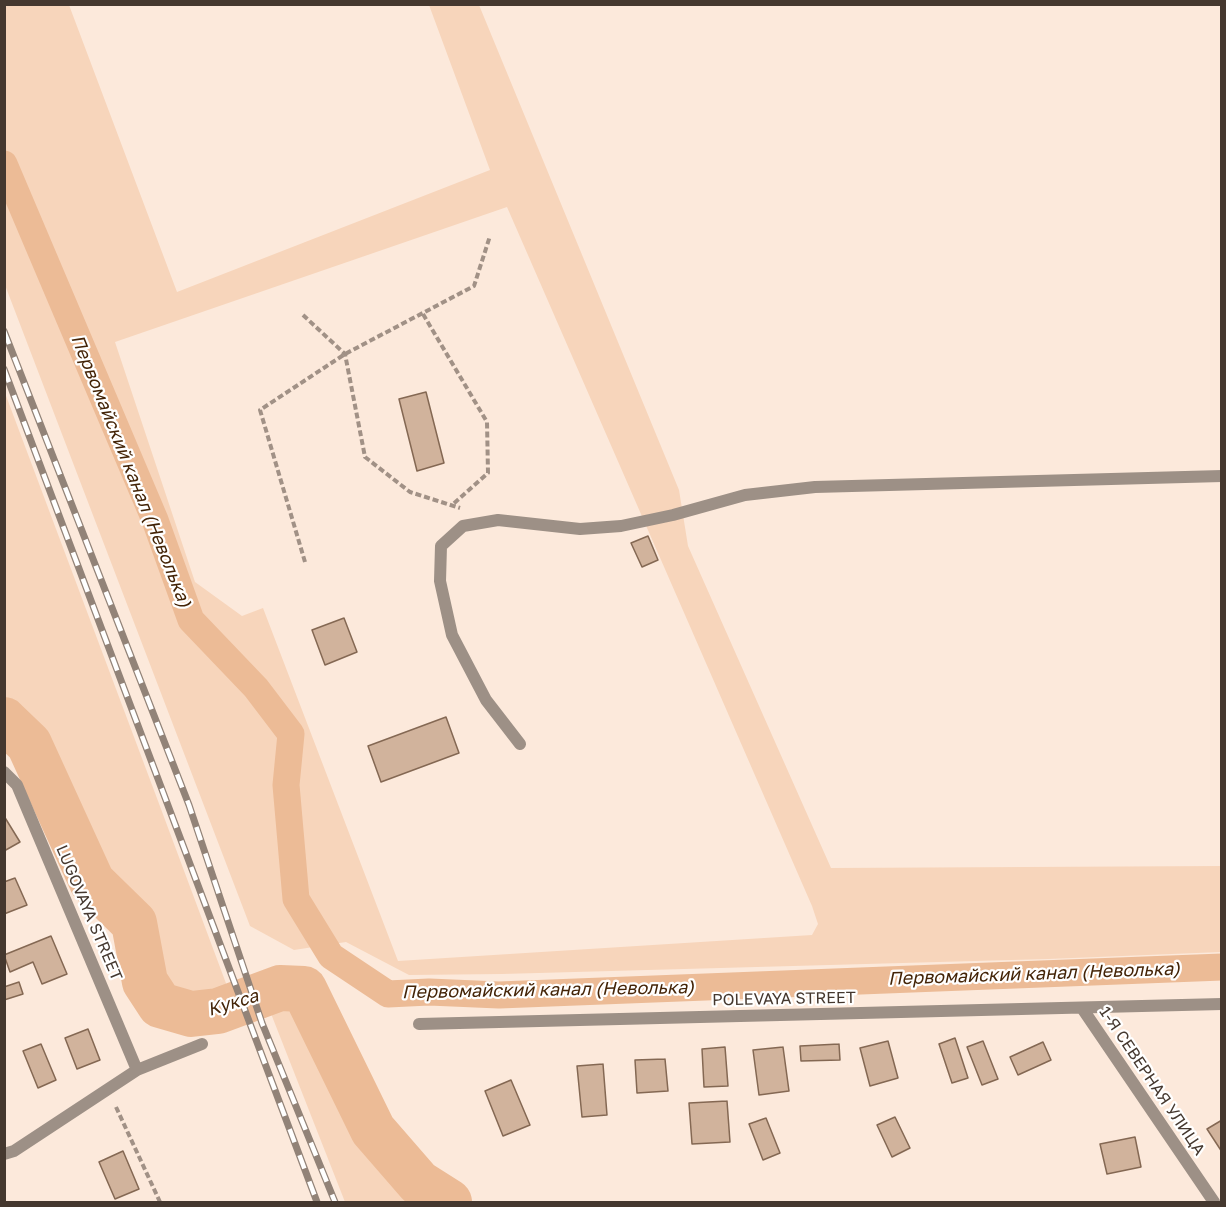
<!DOCTYPE html>
<meta charset="utf-8">
<style>
body{margin:0}
#map{position:relative;width:1226px;height:1207px;overflow:hidden;background:#fce9db;font-family:"Golos Text",sans-serif}
canvas{display:block}
.frame{position:absolute;inset:0;border:6px solid #45382f;pointer-events:none}
</style>
<div id="map">
<canvas width="1226" height="1207"></canvas>
<div class="frame"></div>
</div>
<script>
const context = document.querySelector('canvas').getContext('2d');
context.lineJoin = 'round';
function fillPath(path, color) { context.fillStyle = color; context.fill(path, 'evenodd'); }
const shape = rows => new Path2D(rows.map(r => 'M' + r).join(''));
function strokePath(path, color, width, dash) { context.strokeStyle = color; context.lineWidth = width; context.lineCap = dash ? 'butt' : 'round'; context.setLineDash(dash || []); context.stroke(path); }
function label(font, color, halo, rows, align = 'center') {
  context.font = font + ' "Golos Text",sans-serif'; context.lineWidth = 4.5; context.setLineDash([]); context.textBaseline = 'middle'; context.strokeStyle = halo; context.fillStyle = color; for (const [text, x, y, turn = 0] of rows) {
    context.save(); context.translate(x, y); context.rotate((+turn || 0) * Math.PI / 180); context.textAlign = isNaN(turn) ? turn : align; if (halo) context.strokeText(text, 0, 0); context.fillText(text, 0, 0); context.restore();
  }
}
const green = shape([
 [5,5,69,5,177,292,490,170,429,5,479,5,679,490,688,546,831,868,1221,866,1221,952,1048,959,502,974,409,975,346,942,294,950,250,926,5,285],
 [507,207,812,906,818,924,812,935,398,961,263,608,242,616,195,582,115,342],
 [5,393,161,809,227,986,203,992,176,992,154,982,143,922,99,869,41,739,5,707],
 [284,1002,305,1005,386,1170,413,1194,428,1202,345,1202,268,1006]
]);
const canal = shape([
 [4,164,155,520,191,620,256,688,291,734,286,785,296,899,331,956,388,994,429,992,499,995,1222,967]
]);
const river = shape([
 [4,720,29,744,92,882,134,923,145,982,160,1005,191,1014,218,1011,280,988,304,989,373,1130,419,1183,449,1202]
]);
const building = shape([
 [426,392,444,463,417,471,399,399,426,392],
 [648,536,658,560,642,567,631,543,648,536],
 [344,618,357,652,325,665,312,630,344,618],
 [446,717,459,753,381,782,368,746,446,717],
 [4,816,20,842,4,851,4,816],
 [15,878,27,905,4,914,4,882,15,878],
 [51,936,67,974,42,984,33,962,10,972,4,955,51,936],
 [19,982,23,994,4,1000,4,987,19,982],
 [88,1029,100,1060,77,1069,65,1038,88,1029],
 [955,1038,968,1078,952,1083,939,1044,955,1038],
 [888,1041,898,1078,870,1086,860,1048,888,1041],
 [983,1041,998,1079,982,1085,967,1047,983,1041],
 [1043,1042,1051,1060,1018,1075,1010,1057,1043,1042],
 [41,1044,56,1080,38,1088,23,1051,41,1044],
 [839,1044,840,1060,801,1061,800,1046,839,1044],
 [725,1047,728,1086,704,1087,702,1049,725,1047],
 [783,1047,789,1091,759,1095,753,1050,783,1047],
 [665,1059,668,1091,637,1093,635,1060,665,1059],
 [603,1064,607,1115,582,1117,577,1066,603,1064],
 [511,1080,530,1125,503,1136,485,1091,511,1080],
 [727,1101,730,1142,692,1144,689,1103,727,1101],
 [895,1117,910,1148,892,1157,877,1125,895,1117],
 [766,1118,780,1153,763,1160,749,1124,766,1118],
 [1222,1120,1222,1152,1207,1129,1222,1120],
 [1135,1137,1141,1167,1107,1174,1100,1144,1135,1137],
 [123,1151,139,1189,115,1199,99,1162,123,1151]
]);
const path = shape([
 [423,314,487,422,488,473,452,505],
 [303,315,345,354,365,457,410,492,460,508],
 [305,562,260,410,345,354,474,286,490,236],
 [116,1107,160,1202]
]);
const lane = shape([
 [520,744,486,700,452,635,440,581,441,546,463,526,498,520,580,529,621,526,673,515,745,495,815,487,1222,476]
]);
const street = shape([
 [4,772,17,785,137,1070],
 [1082,1008,1214,1202],
 [419,1024,1222,1004],
 [4,1154,14,1151,137,1070,202,1044]
]);
const rail = shape([
 [4,331,189,805,262,1023,335,1202],
 [4,369,317,1202]
]);
const streetNames = [
 ["LUGOVAYA STREET",89,913,67],
 ["POLEVAYA STREET",784,999,-1],
 ["1-Я СЕВЕРНАЯ УЛИЦА",1152,1081,56]
];
const waterNames = [
 ["Первомайский канал (Неволька)",131,471,68],
 ["Первомайский канал (Неволька)",1034,974,-2],
 ["Первомайский канал (Неволька)",548,990,-1],
 ["Кукса",233,1003,-17]
];
fillPath(green, '#f7d5bb');
strokePath(canal, '#ecbb96', 27);
strokePath(river, '#ecbb96', 46);
fillPath(building, '#d1b39c');
strokePath(building, '#846853', 1.5);
strokePath(path, '#a19186', 4, [6, 3]);
strokePath(lane, '#9d9086', 12);
strokePath(street, '#9d9086', 12);
strokePath(rail, '#928378', 7);
strokePath(rail, '#fff', 4.5, [14]);
label('16px', '#45382f', '#fff', streetNames);
label('italic 18px', '#442407', '#fff', waterNames);
</script>
